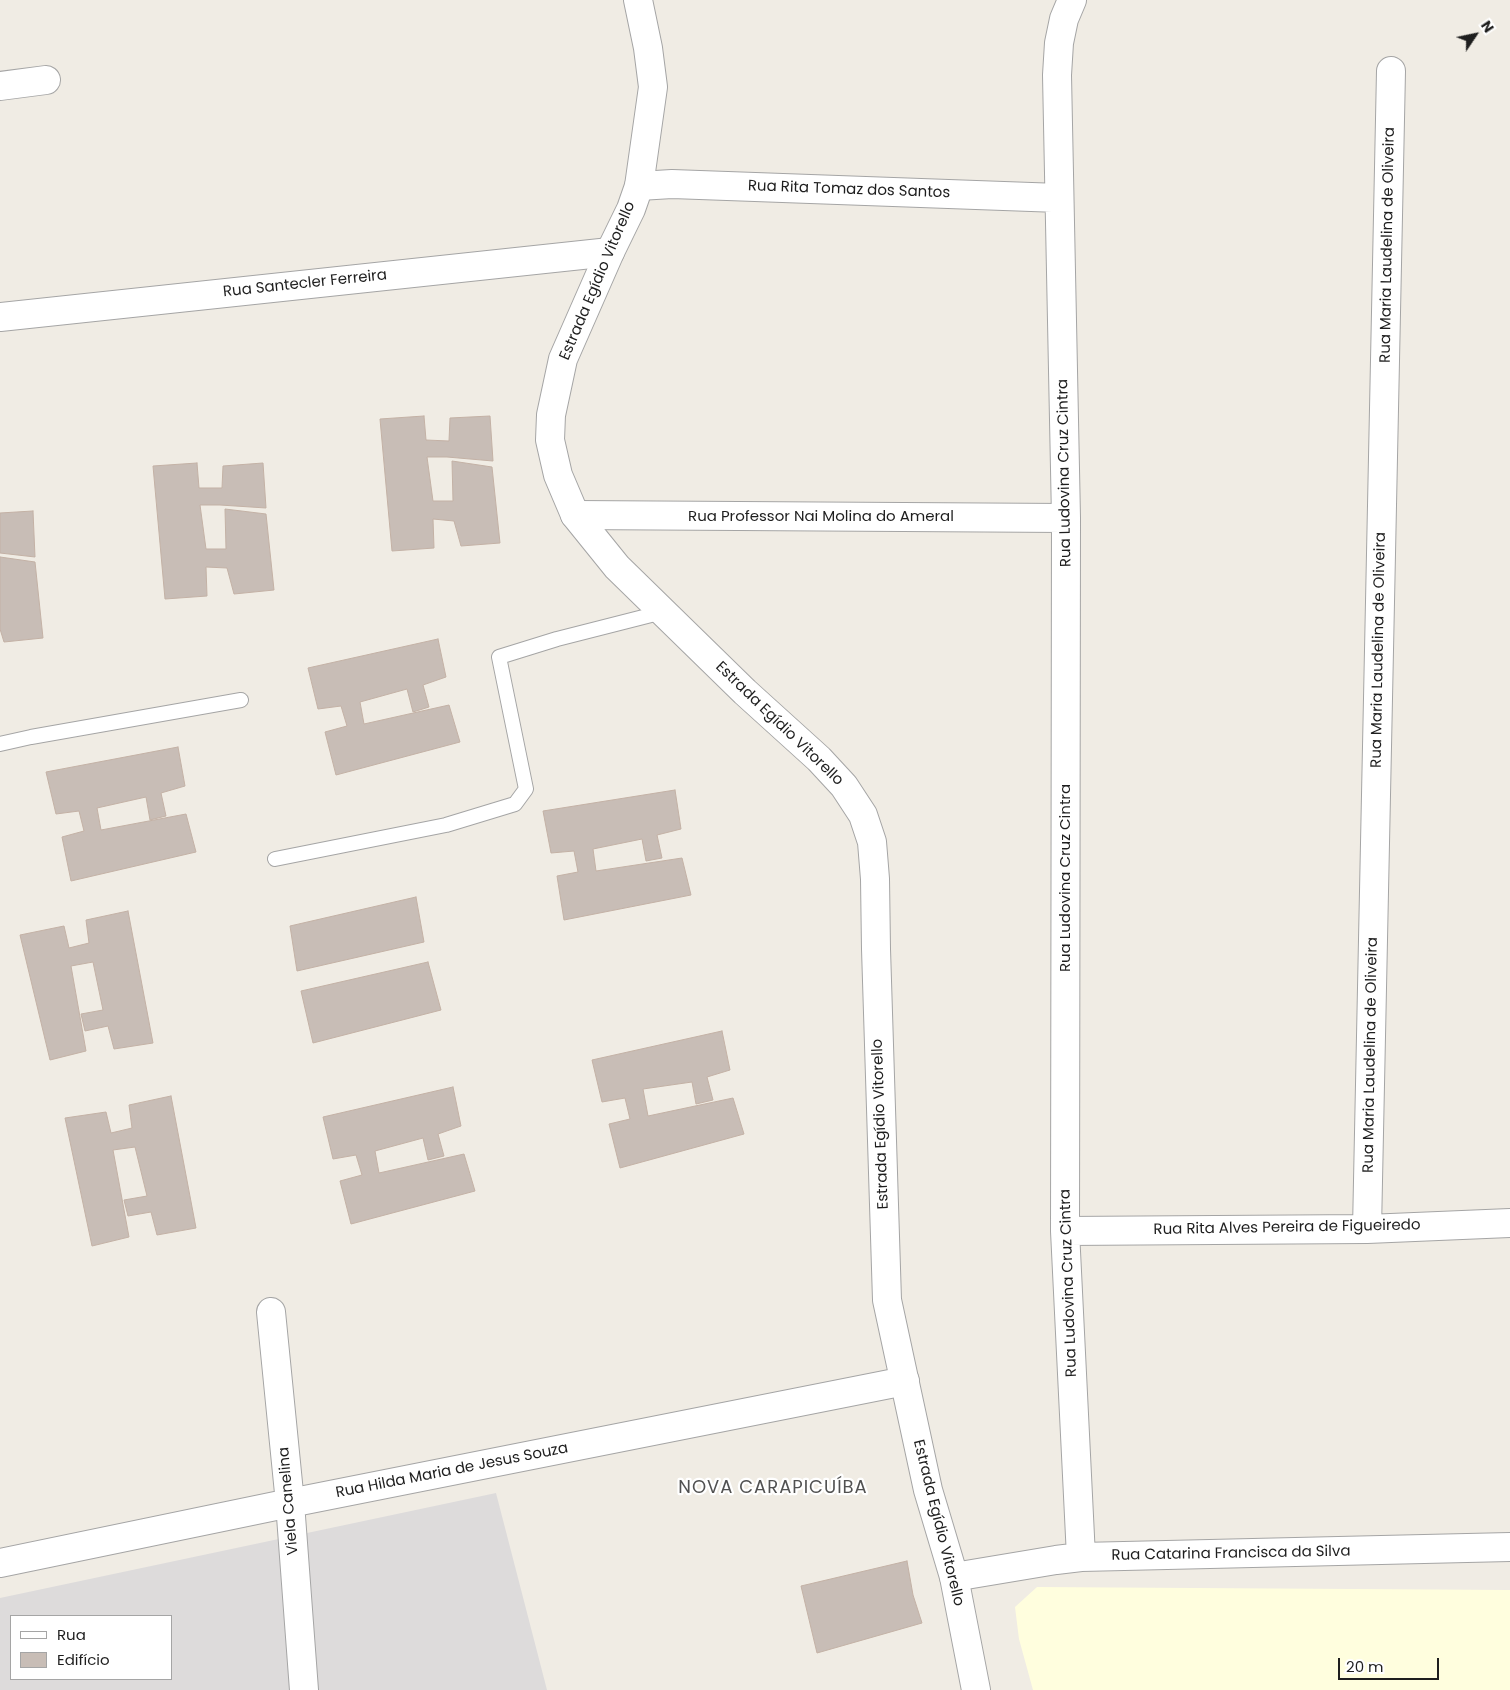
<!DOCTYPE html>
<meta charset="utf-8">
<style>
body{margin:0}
#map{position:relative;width:1510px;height:1690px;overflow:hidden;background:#f0ece4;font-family:Poppins,sans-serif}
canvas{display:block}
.legend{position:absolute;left:10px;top:1615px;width:162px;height:65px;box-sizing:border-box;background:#fff;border:1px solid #a5a5a5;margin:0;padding:6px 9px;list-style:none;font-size:15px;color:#1e1e1e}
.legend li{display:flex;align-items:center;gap:10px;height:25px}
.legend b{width:25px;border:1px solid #a5a5a5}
.north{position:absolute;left:1450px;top:10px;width:50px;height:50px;-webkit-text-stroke:4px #fff;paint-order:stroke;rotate:56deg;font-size:14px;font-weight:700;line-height:20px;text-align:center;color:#1e1e1e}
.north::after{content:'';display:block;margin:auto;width:18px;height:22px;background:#1e1e1e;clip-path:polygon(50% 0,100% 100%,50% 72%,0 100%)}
.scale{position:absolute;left:1338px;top:1658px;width:101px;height:22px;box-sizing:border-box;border:2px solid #1e1e1e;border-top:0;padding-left:6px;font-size:15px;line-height:18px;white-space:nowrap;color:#1e1e1e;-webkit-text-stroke:4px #fff;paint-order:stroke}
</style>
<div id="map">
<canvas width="1510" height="1690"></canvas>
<ul class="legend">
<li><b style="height:6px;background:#fff"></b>Rua</li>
<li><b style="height:14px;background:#c8bdb6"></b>Edifício</li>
</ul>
<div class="north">N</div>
<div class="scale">20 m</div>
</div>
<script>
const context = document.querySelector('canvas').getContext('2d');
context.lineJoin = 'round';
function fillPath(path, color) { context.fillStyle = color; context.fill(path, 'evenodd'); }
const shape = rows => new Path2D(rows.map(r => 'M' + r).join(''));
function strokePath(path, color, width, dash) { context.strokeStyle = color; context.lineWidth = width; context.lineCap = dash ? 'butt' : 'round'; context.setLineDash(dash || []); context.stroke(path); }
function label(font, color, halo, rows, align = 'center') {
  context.font = font + ' Poppins,sans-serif'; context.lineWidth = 4.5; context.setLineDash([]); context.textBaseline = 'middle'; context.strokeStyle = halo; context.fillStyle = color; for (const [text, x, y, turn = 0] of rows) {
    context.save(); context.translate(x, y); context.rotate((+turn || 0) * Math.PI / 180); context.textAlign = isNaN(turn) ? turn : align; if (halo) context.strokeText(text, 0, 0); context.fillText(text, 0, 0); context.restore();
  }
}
const residential = shape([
 [496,1493,547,1690,0,1690,0,1598],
 [11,1616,171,1616,171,1679,11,1679]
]);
const education = shape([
 [1037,1587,1510,1590,1510,1690,1033,1690,1019,1639,1015,1607]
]);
const building = shape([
 [424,416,426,440,449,441,450,418,490,416,493,461,447,457,427,457,433,501,453,501,452,461,492,467,500,543,461,546,454,521,433,519,434,548,392,551,380,419,424,416],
 [197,463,199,488,222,488,223,466,263,463,266,508,220,505,200,505,206,549,226,549,225,509,266,514,274,590,234,594,227,568,206,567,207,596,165,599,153,466,197,463],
 [33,511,35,557,0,553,0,513,33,511],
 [0,557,35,562,43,638,4,642,0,629,0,557],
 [438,639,446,677,423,685,429,707,413,712,407,689,360,702,364,724,449,705,460,742,336,775,325,732,347,726,341,706,318,709,308,668,438,639],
 [178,747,185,786,161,793,166,816,150,820,146,797,97,808,101,830,186,814,196,852,71,881,62,837,84,831,79,811,56,814,46,772,178,747],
 [675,790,681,829,657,835,662,858,646,861,642,839,593,849,596,871,682,858,691,895,564,920,557,876,578,872,574,851,551,853,543,811,675,790],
 [416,897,424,942,297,971,290,926,416,897],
 [128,911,153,1043,114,1049,108,1026,85,1031,81,1014,103,1010,93,962,71,966,86,1051,50,1060,20,935,64,926,69,948,89,943,86,920,128,911],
 [428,962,441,1010,313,1043,301,991,428,962],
 [722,1031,730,1070,707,1077,713,1100,696,1104,692,1082,643,1089,648,1116,733,1098,744,1134,620,1168,609,1124,630,1119,625,1098,602,1102,592,1060,722,1031],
 [453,1087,461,1126,438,1134,444,1156,428,1160,423,1138,375,1151,379,1173,464,1154,475,1191,351,1224,340,1181,362,1175,356,1155,333,1159,323,1117,453,1087],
 [171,1096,196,1228,157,1235,151,1212,128,1216,124,1200,147,1196,135,1147,113,1150,129,1237,92,1246,65,1118,106,1112,111,1133,132,1128,129,1105,171,1096],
 [907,1561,913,1595,922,1623,817,1653,801,1586,907,1561]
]);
const service = shape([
 [0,744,31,737,241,700],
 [275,859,446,825,515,804,526,789,499,657,557,639,663,612]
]);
const minor = shape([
 [1072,0,1064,19,1059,43,1057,75,1066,518,1065,1231,1081,1557],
 [0,86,46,80],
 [639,186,672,184,1059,198],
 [0,317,610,252],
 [575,515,1066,518],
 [1367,1229,1391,71],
 [1065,1231,1367,1229,1510,1223],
 [271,1312,290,1503,304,1690],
 [0,1563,290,1503,905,1381],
 [954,1577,1056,1560,1081,1557,1510,1547]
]);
const tertiary = shape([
 [638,0,648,48,653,87,639,186,631,209,610,252,563,359,551,415,550,440,558,475,575,515,617,567,745,692,819,759,844,786,863,815,872,842,875,879,876,949,887,1300,928,1490,954,1577,976,1690]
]);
const streetNames = [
 ["Rua Rita Tomaz dos Santos",849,190,2],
 ["Rua Maria Laudelina de Oliveira",1388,245,-89],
 ["Estrada Egídio Vitorello",598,281,-67],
 ["Rua Santecler Ferreira",305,284,-6],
 ["Rua Ludovina Cruz Cintra",1065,473,-91],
 ["Rua Professor Nai Molina do Ameral",821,517],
 ["Rua Maria Laudelina de Oliveira",1379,650,-89],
 ["Estrada Egídio Vitorello",779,724,44],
 ["Rua Ludovina Cruz Cintra",1066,878,-90],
 ["Rua Maria Laudelina de Oliveira",1371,1055,-89],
 ["Estrada Egídio Vitorello",881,1124,-92],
 ["Rua Rita Alves Pereira de Figueiredo",1287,1228,-1],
 ["Rua Ludovina Cruz Cintra",1069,1283,-92],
 ["Rua Hilda Maria de Jesus Souza",452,1471,-11],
 ["Viela Canelina",289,1501,-95],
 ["Estrada Egídio Vitorello",938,1523,76],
 ["Rua Catarina Francisca da Silva",1231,1554,-1]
];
const quarterNames = [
 ["NOVA CARAPICUÍBA",773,1488]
];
fillPath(residential, '#dddbdb');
fillPath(education, '#fffede');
fillPath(building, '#c8bdb6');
strokePath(building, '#c3b1a5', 1);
strokePath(service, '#a5a5a5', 16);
strokePath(minor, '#a5a5a5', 30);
strokePath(tertiary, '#a5a5a5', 30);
strokePath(service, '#fff', 14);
strokePath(minor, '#fff', 28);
strokePath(tertiary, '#fff', 28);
label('15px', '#1e1e1e', '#fff', streetNames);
context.letterSpacing = '1px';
label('18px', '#515151', '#fff', quarterNames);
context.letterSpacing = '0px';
</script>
